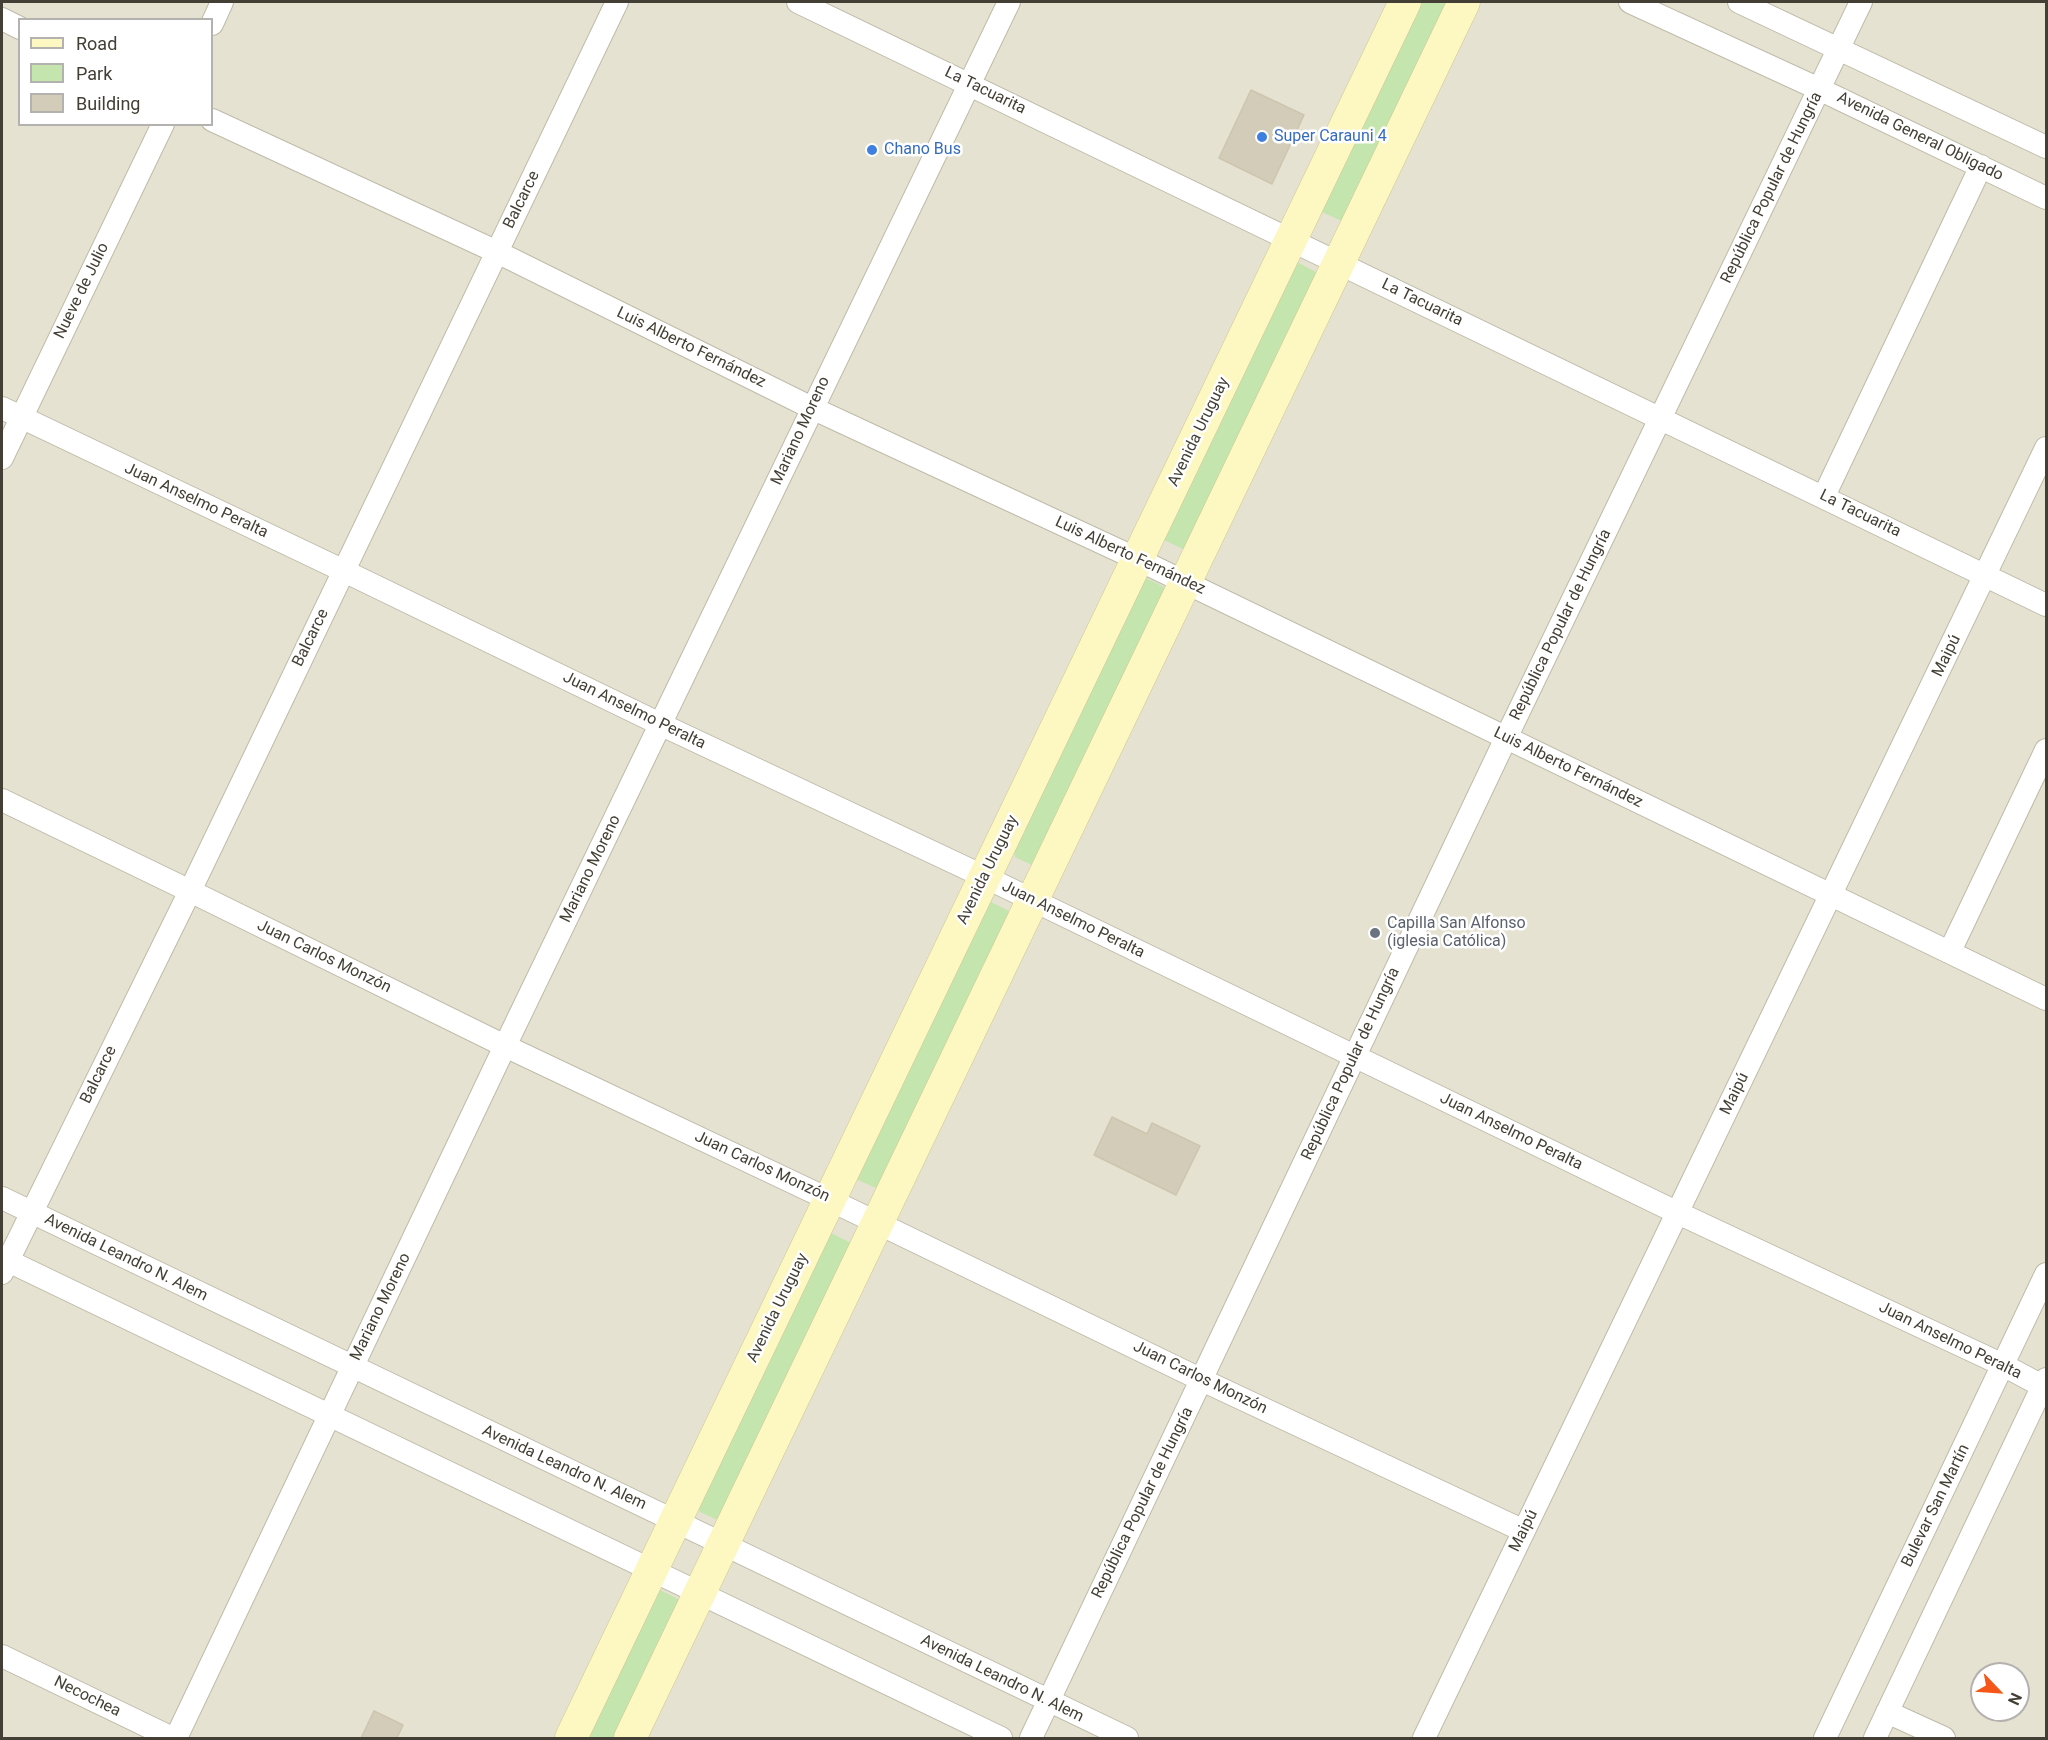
<!DOCTYPE html>
<meta charset="utf-8">
<style>
body{margin:0}
#map{position:relative;width:2048px;height:1740px;overflow:hidden;background:#f1efe3;font-family:Roboto,sans-serif}
canvas{display:block}
.frame{position:absolute;inset:0;border:3px solid #433f34;pointer-events:none}
.legend{position:absolute;left:18px;top:18px;width:195px;height:108px;box-sizing:border-box;background:#fff;border:2px solid #b4b2ae;margin:0;padding:8px 10px;list-style:none;font-size:18px;color:#433f34}
.legend li{display:flex;align-items:center;gap:12px;height:30px}
.legend b{width:30px;border:2px solid #b4b2ae}
.north{position:absolute;left:1970px;top:1662px;width:60px;height:60px;box-sizing:border-box;background:#fff;border:2px solid #b4b2ae;border-radius:50%;rotate:115deg;font-size:16px;font-weight:700;line-height:24px;text-align:center;color:#433f34}
.north::after{content:'';display:block;margin:auto;width:21px;height:27px;background:#f45718;clip-path:polygon(50% 0,100% 100%,50% 72%,0 100%)}
</style>
<div id="map">
<canvas width="2048" height="1740"></canvas>
<div class="frame"></div>
<ul class="legend">
<li><b style="height:8px;background:#fdf7c2"></b>Road</li>
<li><b style="height:16px;background:#c4e5ad"></b>Park</li>
<li><b style="height:16px;background:#d2ccb9"></b>Building</li>
</ul>
<div class="north">N</div>
</div>
<script>
const context = document.querySelector('canvas').getContext('2d');
context.lineJoin = 'round';
function fillPath(path, color) { context.fillStyle = color; context.fill(path, 'evenodd'); }
const shape = rows => new Path2D(rows.map(r => 'M' + r).join(''));
function strokePath(path, color, width, dash) { context.strokeStyle = color; context.lineWidth = width; context.lineCap = dash ? 'butt' : 'round'; context.setLineDash(dash || []); context.stroke(path); }
function label(font, color, halo, rows, align = 'center') {
  context.font = font + ' Roboto,sans-serif'; context.lineWidth = 5; context.setLineDash([]); context.textBaseline = 'middle'; context.strokeStyle = halo; context.fillStyle = color; for (const [text, x, y, turn = 0] of rows) {
    context.save(); context.translate(x, y); context.rotate((+turn || 0) * Math.PI / 180); context.textAlign = isNaN(turn) ? turn : align; if (halo) context.strokeText(text, 0, 0); context.fillText(text, 0, 0); context.restore();
  }
}
const residential = shape([
 [2,2,2046,2,2046,1738,2,1738],
 [20,20,212,20,212,124,20,124],
 [1982,1674,2018,1674,2018,1710,1982,1710]
]);
const green = shape([
 [1417,2,1454,2,1342,221,1322,212,1321,207],
 [1295,261,1316,272,1319,280,1191,547,1183,549,1164,540],
 [1146,578,1168,589,1034,866,1015,857,1014,851],
 [987,900,1009,911,1012,919,884,1186,876,1188,856,1179],
 [831,1233,853,1244,720,1521,700,1512,699,1507,824,1238],
 [658,1589,680,1600,620,1738,584,1738]
]);
const building = shape([
 [1251,90,1304,115,1272,184,1219,158,1251,90],
 [1112,1117,1147,1134,1152,1123,1200,1146,1176,1195,1094,1155,1112,1117],
 [374,1711,403,1725,397,1738,361,1738,374,1711]
]);
const street = shape([
 [798,2,2046,605],
 [1630,2,1819,89,2046,198],
 [1739,2,2046,147],
 [2,19,20,28],
 [212,24,222,2],
 [212,120,497,252,812,408,1137,559,2046,999],
 [2,408,344,571,662,725,985,877,1678,1213,2003,1365,2046,1388],
 [2,458,163,124],
 [1824,496,1981,166],
 [2,800,190,891,505,1046,830,1200,1202,1380,1524,1531],
 [1950,951,2046,750],
 [2,1198,1127,1738],
 [2,1258,1001,1738],
 [2,1273,190,891,617,2],
 [2,1656,172,1738],
 [1887,1712,1944,1738],
 [176,1738,505,1046,1009,2],
 [1031,1738,1506,738,1861,2],
 [1424,1738,2046,448],
 [1825,1738,2046,1274],
 [1875,1738,2046,1379]
]);
const secondary = shape([
 [571,1738,1405,2],
 [630,1738,1464,2]
]);
const markers = [
 [1262,137,6,"#3f7fe0"],
 [872,150,6,"#3f7fe0"],
 [1375,933,6,"#6b7280"]
];
const streetNames = [
 ["La Tacuarita",985,91,26],
 ["Avenida General Obligado",1920,137,26],
 ["República Popular de Hungría",1772,188,-64],
 ["Balcarce",522,200,-64],
 ["Nueve de Julio",82,291,-64],
 ["La Tacuarita",1422,303,26],
 ["Luis Alberto Fernández",691,348,26],
 ["Mariano Moreno",801,431,-65],
 ["Avenida Uruguay",1199,432,-64],
 ["Juan Anselmo Peralta",196,501,25],
 ["La Tacuarita",1860,514,26],
 ["Luis Alberto Fernández",1130,556,25],
 ["República Popular de Hungría",1561,625,-64],
 ["Balcarce",311,638,-64],
 ["Maipú",1947,656,-64],
 ["Juan Anselmo Peralta",634,711,26],
 ["Luis Alberto Fernández",1568,768,26],
 ["Mariano Moreno",591,869,-64],
 ["Avenida Uruguay",988,870,-64],
 ["Juan Anselmo Peralta",1073,920,26],
 ["Juan Carlos Monzón",324,957,26],
 ["República Popular de Hungría",1351,1064,-65],
 ["Balcarce",99,1075,-64],
 ["Maipú",1735,1094,-64],
 ["Juan Anselmo Peralta",1511,1132,26],
 ["Juan Carlos Monzón",762,1167,25],
 ["Avenida Leandro N. Alem",126,1258,26],
 ["Mariano Moreno",381,1307,-64],
 ["Avenida Uruguay",778,1308,-64],
 ["Juan Anselmo Peralta",1950,1341,26],
 ["Juan Carlos Monzón",1200,1378,26],
 ["Avenida Leandro N. Alem",564,1468,25],
 ["República Popular de Hungría",1143,1503,-64],
 ["Bulevar San Martín",1936,1506,-64],
 ["Maipú",1524,1531,-64],
 ["Avenida Leandro N. Alem",1002,1679,26],
 ["Necochea",87,1697,26]
];
const shopNames = [
 ["Super Carauni 4",1274,137],
 ["Chano Bus",884,150]
];
const worshipNames = [
 ["Capilla San Alfonso",1387,924],
 ["(iglesia Católica)",1387,942]
];
fillPath(residential, '#e5e2d2');
fillPath(green, '#c4e5ad');
fillPath(building, '#d2ccb9');
strokePath(building, '#cdc5ad', 1.5);
strokePath(street, '#bfbba9', 24);
strokePath(secondary, '#d0c894', 33);
strokePath(street, '#fff', 22);
strokePath(secondary, '#fdf7c2', 32);
for (const [x, y, r, color] of markers) { const dot = new Path2D(); dot.arc(x, y, r, 0, 2 * Math.PI); context.fillStyle = color; context.fill(dot); strokePath(dot, '#fff', 2); }
label('16px', '#433f34', '#fff', streetNames);
label('16px', '#366cbe', '#fff', shopNames, 'left');
label('16px', '#5b616d', '#fff', worshipNames, 'left');
</script>
